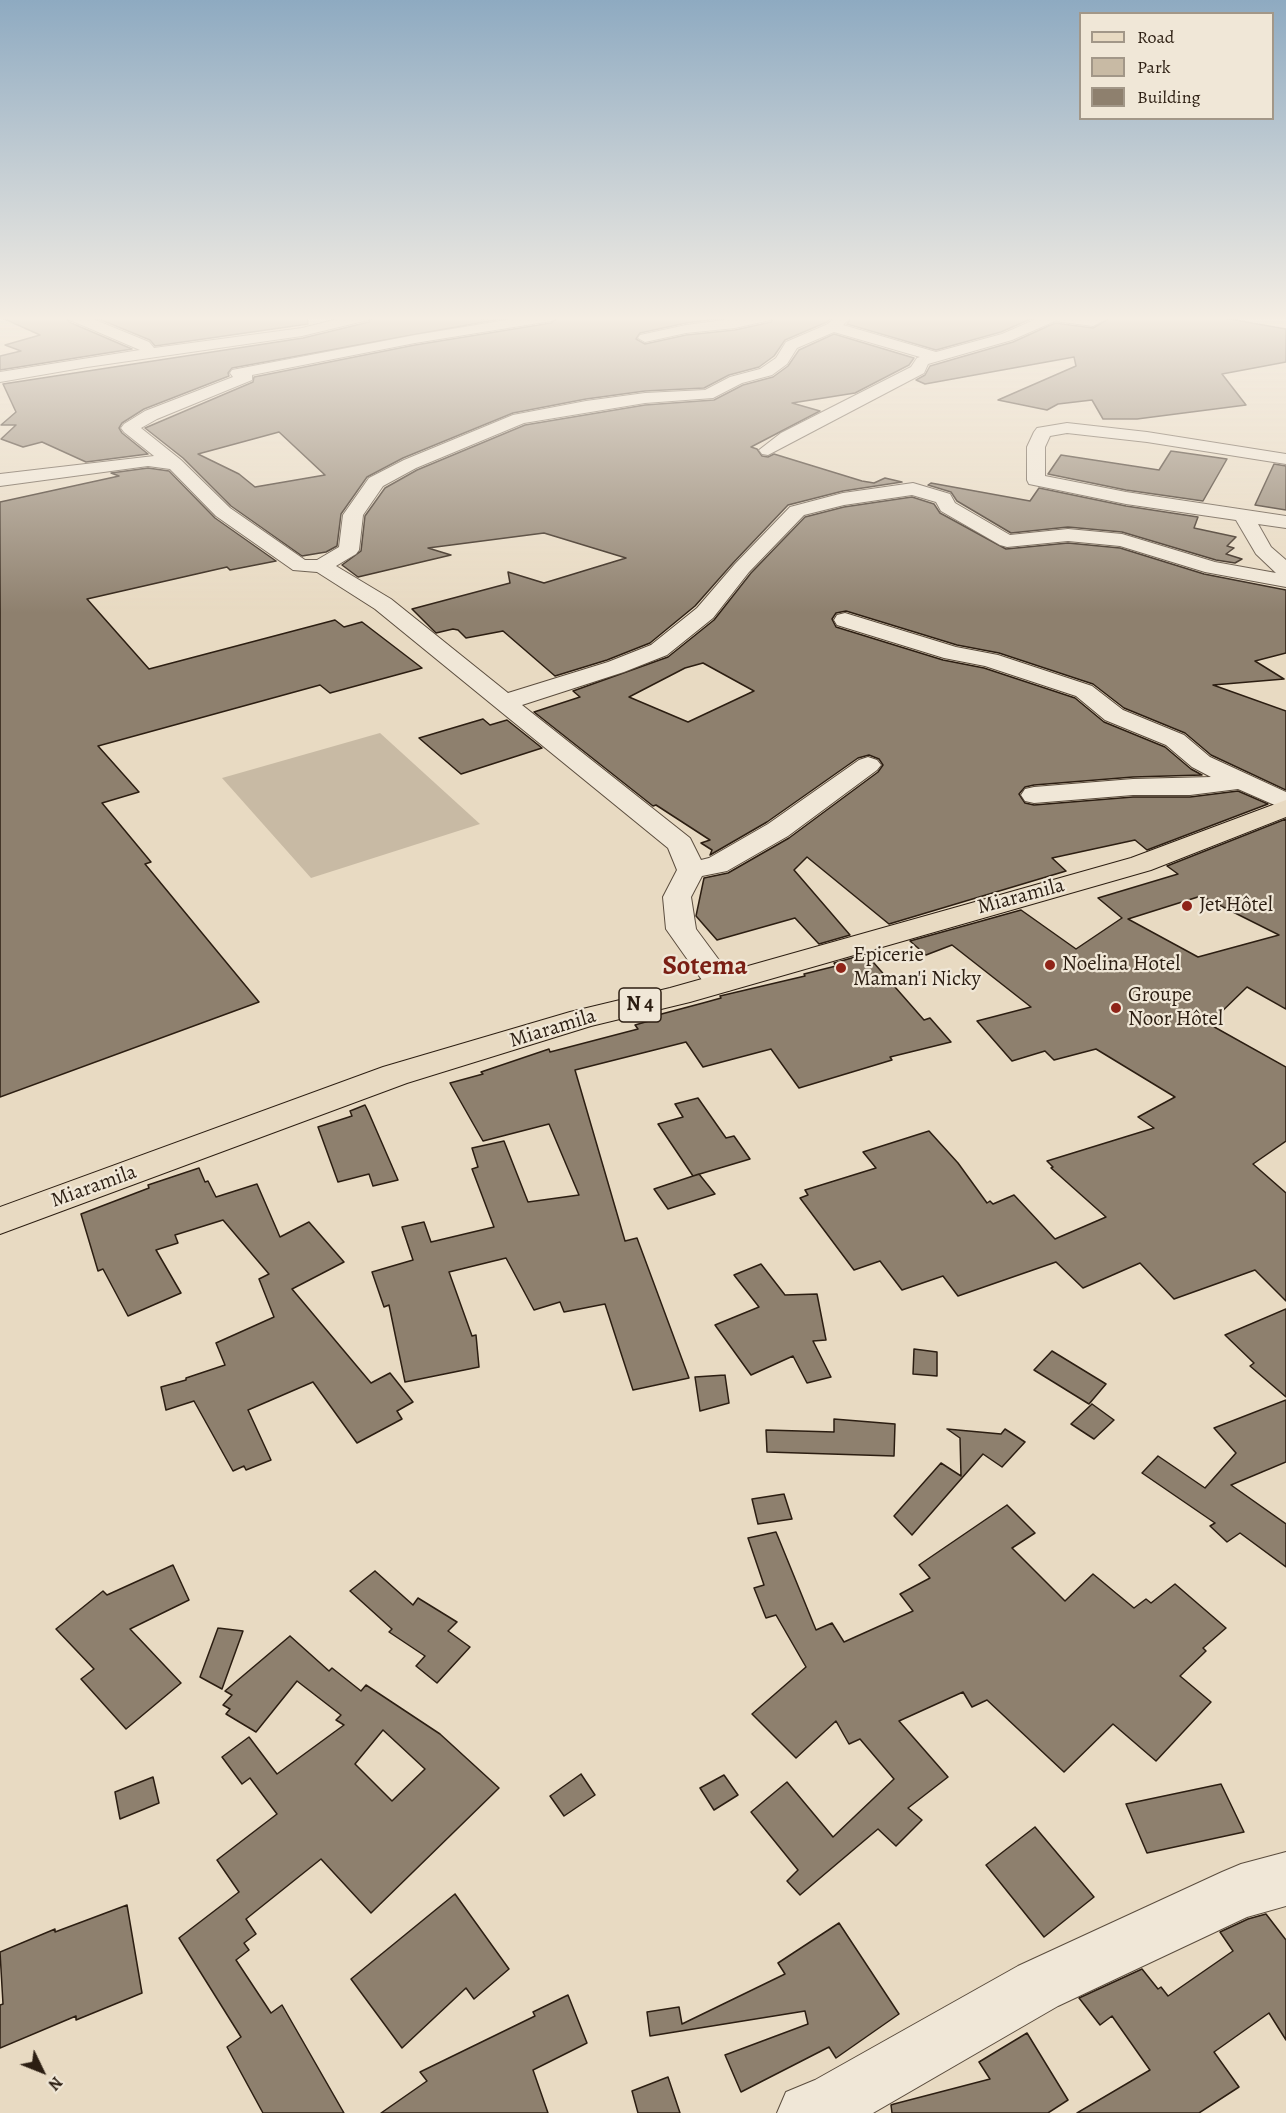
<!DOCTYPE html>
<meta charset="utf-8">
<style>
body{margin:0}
#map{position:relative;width:1286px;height:2113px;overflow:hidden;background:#e8dac2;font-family:Alegreya,serif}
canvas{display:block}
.legend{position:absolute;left:1079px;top:12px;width:195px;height:108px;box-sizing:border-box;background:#f0e7d7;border:2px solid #a29788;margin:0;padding:8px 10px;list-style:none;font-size:18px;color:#2c1e12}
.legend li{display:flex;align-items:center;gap:12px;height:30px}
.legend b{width:30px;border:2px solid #a29788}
.north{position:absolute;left:12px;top:2041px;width:60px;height:60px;-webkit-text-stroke:4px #f0e7d7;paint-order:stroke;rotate:133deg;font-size:16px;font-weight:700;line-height:24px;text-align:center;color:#2c1e12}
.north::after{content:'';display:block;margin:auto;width:21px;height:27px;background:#2c1e12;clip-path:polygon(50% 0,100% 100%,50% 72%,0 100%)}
</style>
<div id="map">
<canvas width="1286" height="2113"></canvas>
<ul class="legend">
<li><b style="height:8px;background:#e8dac2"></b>Road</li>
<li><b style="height:16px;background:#c8baa4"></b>Park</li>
<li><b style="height:16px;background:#8e806e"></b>Building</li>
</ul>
<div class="north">N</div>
</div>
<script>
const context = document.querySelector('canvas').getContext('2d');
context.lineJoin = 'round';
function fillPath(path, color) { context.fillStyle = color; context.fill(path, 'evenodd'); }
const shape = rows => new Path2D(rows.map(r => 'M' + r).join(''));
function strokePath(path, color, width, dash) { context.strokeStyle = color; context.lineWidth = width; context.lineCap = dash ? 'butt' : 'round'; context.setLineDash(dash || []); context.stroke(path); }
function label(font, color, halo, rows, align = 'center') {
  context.font = font + ' Alegreya,serif'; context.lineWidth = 4.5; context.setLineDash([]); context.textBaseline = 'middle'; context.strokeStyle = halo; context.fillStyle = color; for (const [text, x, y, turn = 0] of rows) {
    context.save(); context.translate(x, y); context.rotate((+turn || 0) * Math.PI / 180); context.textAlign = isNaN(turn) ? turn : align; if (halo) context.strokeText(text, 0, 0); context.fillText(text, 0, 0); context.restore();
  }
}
const green = shape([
 [380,733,480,824,311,878,222,778]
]);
const building = shape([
 [0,317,66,317,69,322,132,349,0,370,0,356,21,351,5,345,40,335,0,317],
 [94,317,307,317,308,324,155,346,150,340,94,317],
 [372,317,478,317,481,319,511,317,232,368,228,373,229,376,144,409,122,423,119,428,122,433,148,454,86,462,42,442,23,447,1,439,16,425,1,425,16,412,3,384,303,338,369,322,372,317],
 [560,317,730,317,686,323,640,333,636,339,645,344,686,335,735,330,771,322,774,317,832,317,827,322,785,340,774,356,759,367,729,375,704,388,645,391,586,399,513,413,403,458,367,477,341,514,337,546,326,552,302,556,231,506,183,458,145,428,253,382,254,377,415,345,551,323,560,317],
 [279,432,325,475,255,487,239,474,198,454,279,432],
 [852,317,1035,317,1001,332,936,350,847,324,852,317],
 [1112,317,1218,317,1286,329,1286,362,1222,374,1246,405,1137,419,1103,419,1092,400,1058,404,1047,410,998,400,1076,366,1074,357,925,384,916,380,925,375,930,366,1013,342,1055,323,1093,328,1112,317],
 [834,334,914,358,909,365,855,393,792,403,820,411,751,447,757,449,762,456,768,457,774,454,862,481,874,483,885,478,902,482,843,491,788,505,733,563,695,606,650,643,607,660,555,676,503,631,466,638,458,630,453,629,436,633,412,609,510,583,508,572,544,583,626,558,544,533,428,548,451,555,358,577,342,565,361,551,365,516,385,488,417,470,525,425,645,405,714,400,743,385,773,377,788,366,799,350,834,334],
 [1171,451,1227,459,1203,501,1126,490,1048,474,1061,455,1159,470,1171,451],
 [1274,464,1286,466,1286,510,1255,505,1274,464],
 [148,468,169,471,215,518,276,561,230,570,227,567,87,599,149,669,335,620,344,627,362,622,422,668,330,693,320,685,98,746,139,792,102,803,151,862,145,864,259,1002,0,1097,0,502,119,476,111,473,148,468],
 [931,483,1030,501,1039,488,1126,506,1198,517,1194,528,1236,537,1227,546,1234,548,1226,554,1242,559,1235,563,1216,560,1122,532,1068,527,1011,533,957,501,951,492,928,485,931,483],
 [912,497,934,504,940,513,1006,549,1068,543,1120,548,1204,574,1286,590,1286,653,1255,661,1284,679,1213,685,1286,711,1286,790,1211,755,1185,733,1124,708,1093,684,999,653,957,645,846,611,836,613,832,619,836,627,943,660,984,668,1075,698,1104,722,1165,747,1191,769,1202,775,1133,777,1034,785,1025,787,1019,794,1025,803,1034,805,1133,797,1190,797,1238,791,1268,804,1147,850,1135,840,1052,858,1066,871,889,924,807,857,794,870,850,935,819,944,795,918,717,940,696,916,704,878,728,873,789,838,878,772,883,765,879,759,869,755,858,758,767,822,710,855,712,850,701,843,710,840,656,805,653,806,534,712,580,697,573,691,668,657,714,620,751,573,805,517,844,507,912,497],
 [703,663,754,691,688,722,629,697,685,668,703,663],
 [483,719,490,725,507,720,542,748,461,774,419,738,483,719],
 [1286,819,1286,1009,1247,987,1209,1024,1286,1067,1286,1141,1253,1164,1286,1193,1286,1301,1255,1270,1174,1299,1140,1263,1083,1288,1056,1262,958,1296,943,1276,902,1290,880,1261,854,1270,800,1198,808,1195,805,1190,876,1168,863,1152,929,1131,958,1163,987,1203,990,1201,993,1204,1014,1195,1055,1239,1106,1217,1051,1168,1053,1167,1047,1161,1154,1128,1138,1117,1175,1097,1096,1049,1054,1060,1045,1051,1012,1061,977,1021,1031,1007,952,945,926,955,910,941,1021,910,1076,949,1122,918,1098,898,1178,874,1167,866,1286,819],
 [1201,896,1279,935,1198,957,1128,919,1201,896],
 [866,954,924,1020,930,1018,951,1042,890,1057,892,1060,799,1088,771,1049,703,1067,686,1042,575,1070,625,1241,637,1238,689,1378,633,1390,605,1304,564,1312,560,1302,534,1310,506,1258,449,1272,472,1336,476,1335,479,1367,405,1382,389,1305,384,1307,372,1272,413,1260,402,1227,424,1222,431,1242,494,1227,472,1169,478,1167,472,1148,504,1141,528,1202,579,1195,549,1124,483,1141,450,1083,483,1074,481,1072,549,1049,550,1052,638,1029,635,1025,656,1019,654,1016,703,1003,721,998,720,996,805,976,804,974,836,966,834,963,866,954],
 [698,1098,726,1138,734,1136,750,1159,693,1176,658,1124,683,1117,675,1104,698,1098],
 [365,1105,368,1111,398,1180,373,1186,369,1174,338,1182,318,1127,352,1116,350,1111,365,1105],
 [199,1168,205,1182,208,1181,216,1197,257,1184,280,1237,309,1222,344,1262,292,1289,371,1383,390,1373,413,1402,397,1411,402,1419,357,1443,313,1382,248,1410,271,1460,246,1470,244,1466,233,1471,194,1401,166,1410,161,1387,186,1380,186,1378,225,1365,216,1343,274,1317,259,1279,269,1274,223,1220,175,1235,178,1243,156,1250,181,1293,128,1316,103,1269,98,1271,81,1214,149,1188,148,1185,199,1168],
 [699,1174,715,1194,668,1209,654,1189,699,1174],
 [761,1264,785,1295,817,1294,826,1340,813,1341,831,1377,807,1383,793,1356,751,1375,715,1325,759,1307,734,1275,761,1264],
 [1286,1309,1286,1397,1250,1366,1254,1363,1225,1335,1286,1309],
 [914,1349,937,1352,937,1376,913,1374,914,1349],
 [1052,1351,1106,1384,1089,1404,1034,1370,1052,1351],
 [725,1375,729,1403,700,1411,695,1377,725,1375],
 [1286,1400,1286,1462,1231,1485,1286,1524,1286,1567,1240,1533,1227,1542,1210,1526,1215,1523,1142,1473,1158,1456,1205,1488,1236,1453,1214,1428,1286,1400],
 [1092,1404,1114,1420,1094,1439,1071,1424,1092,1404],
 [834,1419,895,1424,894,1456,767,1452,766,1430,834,1432,834,1419],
 [947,1429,1001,1434,1005,1429,1025,1442,1002,1467,983,1454,912,1535,894,1516,941,1463,961,1476,960,1438,947,1429],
 [784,1494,792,1519,758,1524,752,1499,784,1494],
 [1007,1505,1035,1533,1012,1548,1065,1601,1093,1574,1134,1608,1146,1599,1151,1603,1175,1584,1226,1628,1203,1648,1206,1651,1180,1676,1211,1702,1156,1761,1113,1724,1064,1772,987,1700,972,1707,963,1692,899,1721,948,1777,908,1808,922,1820,896,1846,878,1829,800,1895,787,1881,798,1870,751,1812,787,1782,833,1837,894,1779,860,1739,849,1744,836,1721,796,1758,752,1714,806,1667,776,1615,766,1618,754,1588,764,1585,748,1538,776,1532,816,1630,832,1623,844,1642,913,1611,900,1594,930,1578,919,1565,1007,1505],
 [173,1565,189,1600,130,1629,181,1683,126,1729,81,1679,94,1669,56,1629,103,1591,107,1595,173,1565],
 [375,1571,413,1605,418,1598,457,1622,448,1631,470,1647,437,1683,416,1666,425,1656,389,1632,392,1629,350,1591,375,1571],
 [218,1628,243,1631,222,1689,200,1677,218,1628],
 [290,1636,329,1671,332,1668,361,1691,366,1685,440,1734,499,1788,371,1913,321,1859,246,1919,256,1934,244,1943,249,1950,236,1960,271,2013,282,2005,344,2113,263,2113,227,2047,241,2037,179,1938,239,1892,217,1860,277,1814,250,1778,242,1784,222,1757,249,1737,277,1774,344,1725,336,1720,341,1715,297,1681,256,1732,226,1714,230,1709,223,1705,232,1695,225,1691,290,1636],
 [383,1730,425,1769,392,1801,355,1764,383,1730],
 [581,1774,595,1795,564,1816,550,1796,581,1774],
 [724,1775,738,1795,714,1810,700,1788,724,1775],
 [153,1777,159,1803,120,1819,115,1792,153,1777],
 [1221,1784,1244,1832,1147,1853,1126,1804,1221,1784],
 [1035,1827,1094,1897,1044,1937,986,1865,1035,1827],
 [455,1894,509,1969,474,1999,466,1988,402,2048,351,1979,455,1894],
 [127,1905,142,1993,76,2020,76,2016,0,2048,0,2005,3,2004,0,1952,55,1929,55,1932,127,1905],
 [1266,1914,1286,1940,1286,2040,1269,2013,1214,2052,1239,2087,1199,2113,1077,2113,1150,2070,1112,2016,1100,2025,1079,1998,1142,1969,1158,1989,1161,1987,1168,1996,1233,1951,1220,1932,1248,1919,1266,1914],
 [839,1923,899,2014,836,2058,829,2047,741,2092,725,2055,808,2024,805,2011,650,2036,647,2012,679,2007,682,2024,785,1974,778,1963,839,1923],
 [568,1995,587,2043,533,2070,548,2113,381,2113,427,2081,420,2072,535,2016,533,2012,568,1995],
 [1027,2033,1068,2100,1048,2113,892,2113,891,2105,894,2104,990,2079,979,2062,1027,2033],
 [668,2077,680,2113,638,2113,632,2091,668,2077]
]);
const minor = shape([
 [68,317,88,317,149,342,154,348,302,328,346,317,370,317,368,320,302,336,87,367,0,382,0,372,140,350,70,320,68,317],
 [525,317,558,317,551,321,415,343,252,375,252,380,157,419,141,428,181,460,230,508,305,560,317,560,339,547,343,515,369,478,404,460,513,415,586,401,645,393,705,390,730,377,760,369,776,358,786,342,828,324,835,317,850,317,843,325,936,352,1002,334,1041,317,1110,317,1093,326,1055,321,1012,340,928,364,924,373,768,455,762,454,759,450,781,433,911,367,917,358,920,357,834,332,797,348,787,364,772,375,742,383,713,398,645,403,524,423,416,468,383,486,363,515,359,550,356,554,336,566,391,599,508,693,608,662,651,645,697,608,735,564,790,507,843,493,913,483,950,494,955,503,1010,535,1068,529,1122,534,1215,562,1276,573,1256,554,1236,520,1126,504,1029,484,1027,480,1027,447,1034,432,1037,428,1067,423,1147,432,1286,454,1286,464,1147,442,1067,433,1050,436,1045,447,1045,476,1126,492,1286,516,1286,528,1258,524,1271,547,1286,560,1286,587,1205,572,1120,546,1068,541,1007,547,1000,545,941,511,936,502,912,495,844,505,804,515,749,572,713,618,667,655,624,672,522,705,690,838,701,860,709,858,768,824,859,760,868,757,877,760,881,765,877,770,788,836,727,871,702,876,691,897,696,929,736,983,731,990,720,992,709,990,666,929,663,897,677,870,668,848,375,609,317,572,293,570,216,516,170,469,148,466,0,486,0,474,154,456,124,432,121,428,124,424,145,411,233,377,230,373,232,370,415,335,525,317],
 [747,317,772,317,770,320,735,328,686,333,645,342,638,338,640,335,686,325,747,317],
 [845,613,956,647,998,655,1092,686,1123,710,1184,735,1210,757,1286,792,1286,810,1238,789,1190,795,1133,795,1034,803,1025,801,1021,795,1025,789,1034,787,1133,779,1211,777,1192,767,1166,745,1105,720,1076,696,985,666,944,658,837,625,834,620,837,615,845,613],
 [1286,1852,1286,1906,1247,1917,1058,2006,873,2113,777,2113,786,2092,815,2080,1018,1966,1222,1872,1241,1864,1286,1852]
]);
const major = shape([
 [1286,800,1286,817,1151,870,690,1002,591,1026,407,1083,0,1234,0,1207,383,1067,570,1012,670,988,1131,858,1286,800]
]);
const markers = [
 [1187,906,6,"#8f2418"],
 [1050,965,6,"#8f2418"],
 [841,968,6,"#8f2418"],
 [1116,1008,6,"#8f2418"]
];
const shields = [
 [640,1005,42]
];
const shieldNames = [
 ["N 4",640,1005]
];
const streetNames = [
 ["Miaramila",1021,897,-15],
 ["Miaramila",553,1029,-17],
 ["Miaramila",94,1187,-20]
];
const poiNames = [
 ["Jet Hôtel",1199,906],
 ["Epicerie",853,956],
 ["Maman'i Nicky",853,980],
 ["Noelina Hotel",1062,965],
 ["Groupe",1128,996],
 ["Noor Hôtel",1128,1020]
];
const districtNames = [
 ["Sotema",705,967]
];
fillPath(green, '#c8baa4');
fillPath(building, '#8e806e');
strokePath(building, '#2c1e12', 1.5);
strokePath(minor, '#5b4d3e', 2);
strokePath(major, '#2c1e12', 2);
fillPath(minor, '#f0e7d7');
fillPath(major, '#e8dac2');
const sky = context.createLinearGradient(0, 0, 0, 613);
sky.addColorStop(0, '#8eaac1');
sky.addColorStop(0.52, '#f5eee4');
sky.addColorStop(1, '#f5eee400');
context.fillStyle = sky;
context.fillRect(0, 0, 1286, 613);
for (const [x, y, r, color] of markers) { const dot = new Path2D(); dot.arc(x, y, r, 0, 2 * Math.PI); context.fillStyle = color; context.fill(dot); strokePath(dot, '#f0e7d7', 2); }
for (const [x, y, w] of shields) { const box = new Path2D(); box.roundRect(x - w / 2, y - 17, w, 34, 4.5); context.fillStyle = '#f0e7d7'; context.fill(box); strokePath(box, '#2c1e12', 1.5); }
label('bold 20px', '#2c1e12', null, shieldNames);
label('21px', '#2c1e12', '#f0e7d7', streetNames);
label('21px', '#2c1e12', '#f0e7d7', poiNames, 'left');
label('bold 27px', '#7a1f14', '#f0e7d7', districtNames);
</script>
